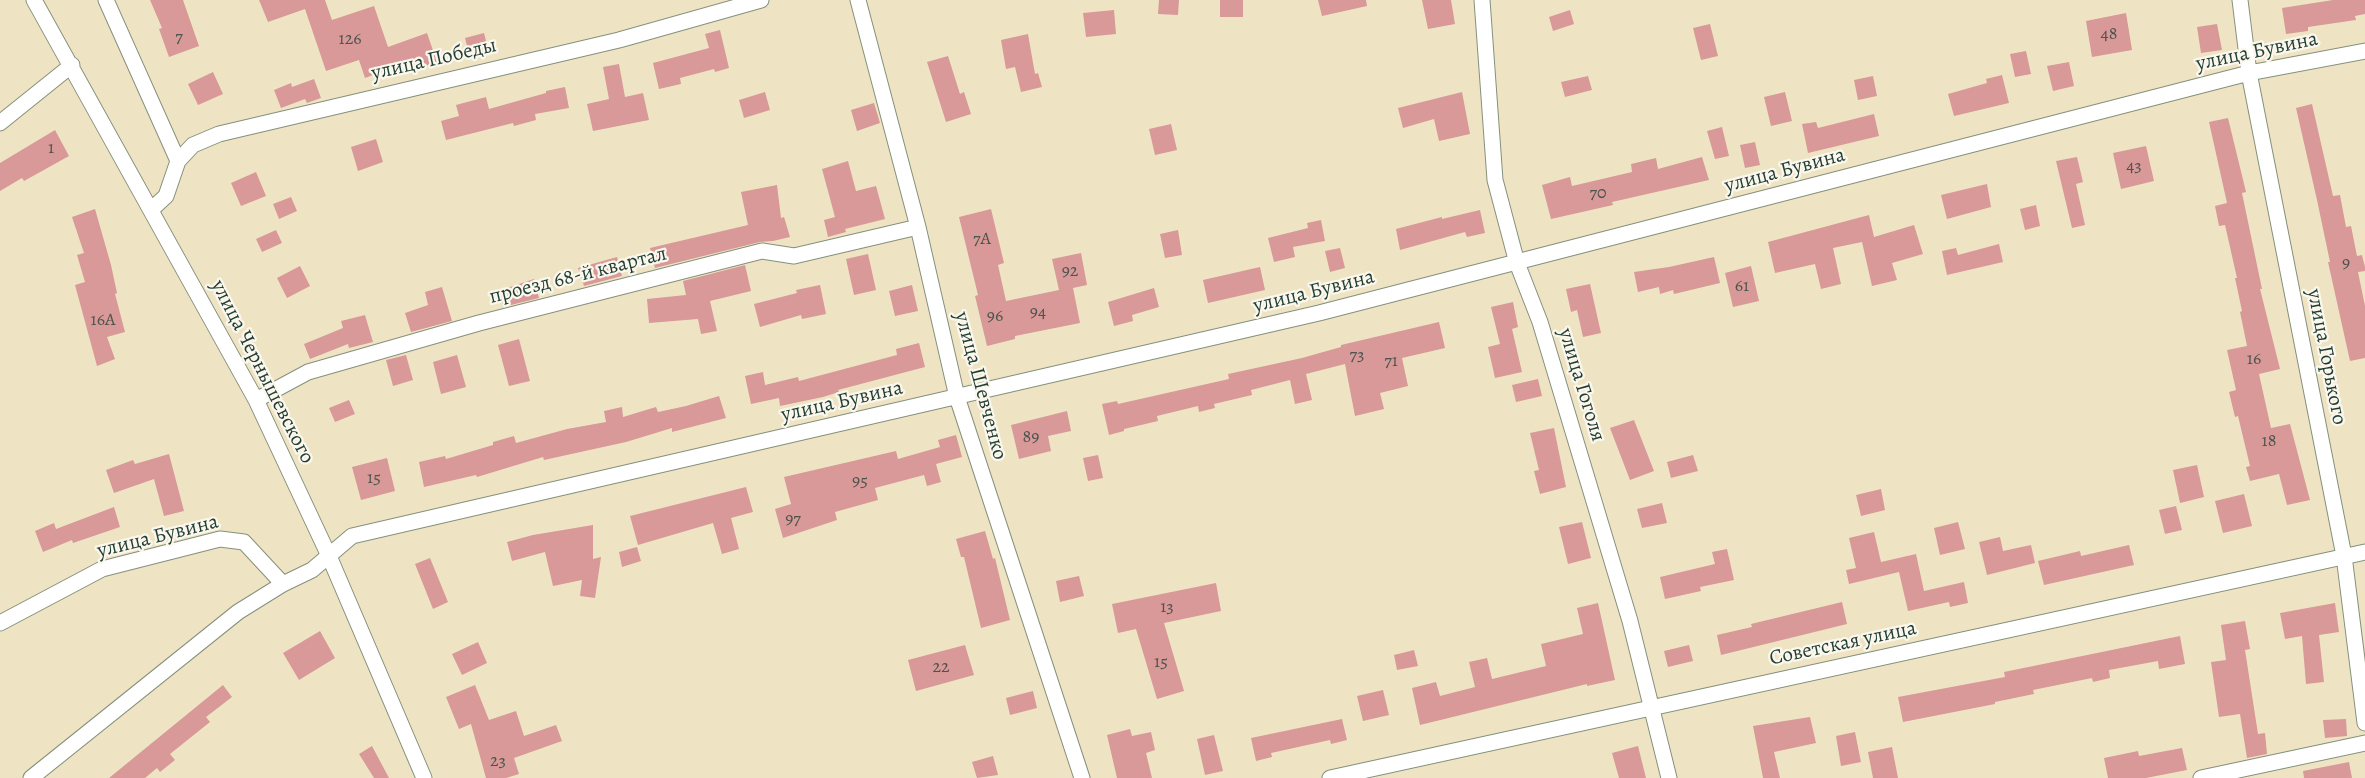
<!DOCTYPE html>
<meta charset="utf-8">
<style>
body{margin:0}
canvas{display:block;background:#eee4c4}
</style>
<canvas width="2365" height="778"></canvas>
<script>
const context = document.querySelector('canvas').getContext('2d');
context.lineJoin = 'round';
function fillPath(path, color) { context.fillStyle = color; context.fill(path, 'evenodd'); }
const shape = rows => new Path2D(rows.map(r => 'M' + r).join(''));
function strokePath(path, color, width, dash) { context.strokeStyle = color; context.lineWidth = width; context.lineCap = dash ? 'butt' : 'round'; context.setLineDash(dash || []); context.stroke(path); }
function label(font, color, halo, rows, align = 'center') {
  context.font = font + ' Alegreya,serif'; context.lineWidth = 4.5; context.setLineDash([]); context.textBaseline = 'middle'; context.strokeStyle = halo; context.fillStyle = color; for (const [text, x, y, turn = 0] of rows) {
    context.save(); context.translate(x, y); context.rotate((+turn || 0) * Math.PI / 180); context.textAlign = isNaN(turn) ? turn : align; if (halo) context.strokeText(text, 0, 0); context.fillText(text, 0, 0); context.restore();
  }
}
const building = shape([
 [150,0,183,0,199,46,169,57,159,29,162,28],
 [259,0,325,0,332,20,374,6,388,47,427,33,437,62,412,71,409,62,365,78,359,60,326,71,305,9,268,22],
 [1159,0,1179,0,1178,15,1158,14],
 [1220,0,1243,0,1243,17,1220,17],
 [1318,0,1366,0,1367,6,1322,16],
 [1422,0,1451,0,1455,24,1428,29],
 [2333,0,2365,0,2365,14,2355,16,2356,20,2308,27,2308,31,2286,34,2282,8],
 [1114,10,1116,34,1086,37,1083,13],
 [1570,10,1574,24,1553,31,1549,17],
 [2126,13,2132,50,2092,57,2086,21],
 [1710,24,1718,56,1701,60,1693,28],
 [2217,24,2222,50,2201,53,2197,27],
 [720,30,729,68,715,72,714,69,680,78,681,84,659,89,653,63,709,48,705,34],
 [484,33,489,53,470,58,465,38],
 [1028,34,1035,74,1038,73,1042,87,1021,92,1015,67,1006,69,1001,40],
 [2026,51,2031,74,2015,77,2010,54],
 [948,56,960,94,964,92,971,114,946,122,927,62],
 [2069,62,2074,86,2053,91,2047,66],
 [619,64,625,97,643,93,649,120,593,131,587,104,609,99,603,67],
 [213,72,223,94,198,105,188,84],
 [2002,75,2009,103,1954,116,1948,94,1987,83,1986,79],
 [1588,76,1592,90,1565,97,1561,82],
 [1873,76,1877,96,1858,100,1854,80],
 [314,79,321,98,307,103,305,99,281,108,274,90,291,83,292,87],
 [565,87,569,108,535,114,536,120,514,126,513,123,446,140,441,121,459,116,456,105,486,97,489,109,546,93,546,91],
 [765,92,770,110,744,118,739,100],
 [1462,92,1470,134,1439,141,1434,119,1403,128,1398,108],
 [1785,92,1792,121,1771,126,1764,97],
 [874,103,880,123,857,131,851,110],
 [2312,104,2333,196,2340,195,2346,227,2351,226,2357,256,2362,255,2365,267,2365,271,2358,272,2365,306,2365,358,2350,361,2328,262,2330,262,2317,200,2296,108],
 [1874,114,1879,136,1808,153,1802,124,1816,122,1818,128],
 [2228,118,2246,192,2242,193,2262,289,2260,289,2280,369,2259,374,2271,428,2290,424,2310,500,2287,505,2279,474,2250,481,2246,467,2250,466,2238,416,2235,417,2229,392,2236,390,2227,350,2247,346,2240,312,2242,311,2235,278,2237,278,2225,225,2219,226,2215,206,2227,203,2209,122],
 [1171,124,1177,150,1155,155,1149,129],
 [1722,127,1729,156,1715,159,1707,131],
 [55,130,69,156,24,181,22,178,0,191,0,163],
 [376,139,383,162,358,171,351,147],
 [1755,142,1760,165,1745,168,1740,145],
 [2146,146,2154,181,2121,189,2113,153],
 [1702,157,1709,180,1612,202,1613,205,1551,219,1542,185,1570,177,1572,186,1632,172,1631,164,1656,158,1658,169],
 [2077,157,2083,182,2076,184,2085,225,2072,228,2056,161],
 [848,161,856,191,876,186,885,219,845,229,846,232,828,237,824,220,835,217,822,169],
 [256,172,266,196,241,206,231,183],
 [1987,184,1991,207,1947,219,1941,195],
 [777,185,781,218,784,217,790,237,773,241,760,242,655,268,650,248,748,225,741,192],
 [291,197,297,211,279,219,273,204],
 [2036,205,2040,226,2025,230,2020,209],
 [95,209,111,265,117,293,115,294,125,332,107,337,115,359,97,366,75,285,85,282,77,255,84,253,72,217],
 [991,209,1004,263,998,265,1006,301,1059,290,1052,259,1081,253,1087,285,1073,288,1080,323,1015,336,1015,339,987,346,975,296,978,295,959,217],
 [1480,210,1485,233,1467,237,1465,232,1400,250,1396,229,1442,217,1442,219],
 [1869,215,1874,237,1914,225,1923,254,1892,263,1897,280,1872,286,1862,242,1833,248,1841,284,1821,289,1815,264,1775,273,1768,242],
 [1321,220,1325,241,1293,247,1295,257,1274,262,1268,238,1308,228,1307,223],
 [276,230,282,243,262,252,256,239],
 [1178,230,1182,255,1165,258,1160,234],
 [1999,244,2003,262,1947,275,1942,251,1956,248,1958,255],
 [1340,248,1345,268,1330,272,1325,251],
 [868,254,876,290,854,295,846,259],
 [617,257,622,276,584,286,578,268],
 [1714,257,1720,283,1674,294,1673,290,1660,294,1659,287,1638,292,1634,272,1669,267],
 [745,265,751,291,710,301,717,331,701,334,698,319,649,323,647,299,686,295,683,281],
 [300,266,310,286,287,298,277,278],
 [1751,266,1759,301,1733,307,1725,273],
 [1260,267,1265,290,1208,303,1203,280],
 [534,279,539,298,503,307,498,291],
 [1590,284,1601,333,1583,337,1577,310,1571,312,1566,289],
 [820,285,826,314,802,319,801,315,760,327,754,304,797,293,796,290],
 [912,285,918,311,895,316,889,291],
 [442,287,452,321,411,332,405,313,428,305,425,292],
 [1154,288,1159,307,1132,315,1133,321,1114,326,1108,302],
 [1513,302,1518,327,1512,329,1522,372,1495,378,1488,347,1500,344,1491,307],
 [365,315,373,342,349,348,348,344,310,359,304,344,343,328,341,321],
 [1439,322,1445,348,1402,358,1408,386,1380,393,1384,409,1355,416,1345,364,1306,374,1312,400,1295,404,1290,380,1251,390,1252,395,1214,404,1215,408,1199,412,1198,406,1157,416,1158,421,1124,429,1124,431,1109,435,1102,404,1117,401,1118,404,1229,379,1228,374,1302,358,1341,347,1341,345],
 [519,339,530,381,509,386,498,345],
 [919,343,925,367,838,390,839,392,823,397,780,406,779,398,751,404,745,376,763,372,765,385,798,377,799,381,897,355,896,349],
 [406,355,413,380,393,386,386,360],
 [457,355,466,387,441,394,433,362],
 [1538,379,1542,396,1516,402,1512,385],
 [719,396,726,418,672,432,672,428,626,442,544,460,543,457,477,477,476,475,424,487,419,462,445,456,446,459,493,445,493,442,514,436,516,443,567,429,606,422,604,411,622,407,623,417,656,407,658,412,686,406],
 [349,400,355,414,335,422,329,408],
 [1067,411,1071,431,1048,436,1051,451,1019,459,1011,425],
 [1634,420,1654,471,1630,480,1610,428],
 [1554,428,1566,487,1540,494,1534,471,1539,470,1530,433],
 [956,435,962,457,936,464,941,482,927,486,924,475,875,488,878,500,835,512,837,520,783,538,775,509,791,504,784,477,896,451,898,459,940,447,938,440],
 [169,454,184,511,164,516,154,479,114,493,106,470,133,460,135,464],
 [1098,455,1103,478,1088,481,1083,458],
 [1693,455,1698,471,1671,478,1667,462],
 [387,458,395,491,361,500,352,467],
 [2197,465,2204,497,2180,503,2173,470],
 [746,487,753,512,731,518,739,549,722,554,713,523,638,545,630,516],
 [1881,489,1885,510,1861,516,1856,495],
 [2244,494,2252,526,2223,533,2215,501],
 [1662,503,1667,523,1642,528,1637,509],
 [2176,506,2182,530,2165,534,2159,510],
 [114,507,120,527,73,543,72,540,43,552,35,531,54,523,56,529],
 [1582,522,1591,558,1568,564,1559,527],
 [1958,522,1965,549,1940,555,1934,528],
 [593,525,593,559,601,557,595,598,580,596,582,580,553,586,545,552,512,561,507,542,533,535],
 [985,531,993,559,995,558,1010,620,981,628,964,557,961,557,956,539],
 [1874,532,1881,562,1916,554,1924,591,1964,582,1968,603,1950,607,1949,602,1908,611,1899,572,1849,584,1846,570,1856,568,1849,538],
 [2000,537,2003,551,2031,545,2035,563,1987,575,1979,542],
 [2129,545,2134,565,2044,585,2038,561,2080,551,2081,556],
 [637,547,641,561,622,567,619,552],
 [1727,549,1734,580,1700,587,1701,591,1665,599,1660,577,1715,564,1712,552],
 [430,558,448,602,433,609,415,564],
 [1079,576,1084,596,1060,602,1056,581],
 [1216,583,1221,611,1164,623,1184,691,1157,699,1136,629,1118,633,1112,604],
 [1842,602,1847,624,1721,655,1717,635,1752,627,1751,624],
 [1598,603,1615,680,1587,686,1587,684,1420,725,1412,688,1436,682,1440,696,1475,687,1469,662,1487,658,1492,679,1546,666,1541,644,1583,634,1577,608],
 [2335,603,2339,632,2319,635,2324,682,2306,684,2302,636,2285,639,2280,613],
 [2245,621,2250,649,2245,650,2258,734,2265,733,2267,754,2247,758,2240,714,2219,717,2211,662,2226,660,2221,625],
 [320,631,335,658,299,680,283,653],
 [2180,636,2185,664,2159,669,2158,661,2109,670,2110,678,2093,682,2092,678,2033,690,2034,694,1995,702,1995,704,1903,722,1898,697,2005,677,2004,672],
 [478,642,487,663,462,675,452,654],
 [965,645,974,675,916,691,908,660],
 [1689,645,1693,661,1668,667,1664,651],
 [1414,650,1418,666,1397,670,1394,655],
 [223,685,232,697,206,717,210,722,170,754,175,760,160,772,157,768,145,778,109,778],
 [475,685,489,720,516,711,524,736,556,725,562,741,514,758,519,774,506,778,486,778,471,724,459,729,446,697],
 [1383,690,1389,715,1363,721,1357,696],
 [1033,691,1037,708,1010,715,1006,698],
 [1810,717,1816,743,1774,752,1780,778,1763,778,1753,726],
 [1342,719,1347,740,1331,744,1330,740,1271,753,1272,757,1256,761,1251,738],
 [2346,719,2347,736,2325,738,2323,720],
 [1130,729,1132,736,1151,732,1155,750,1146,753,1152,778,1117,778,1107,735],
 [1855,732,1861,762,1841,766,1836,736],
 [1214,735,1223,771,1205,775,1197,739],
 [372,746,389,778,374,778,359,754],
 [1638,746,1646,778,1619,778,1612,753],
 [1892,747,1898,778,1873,778,1868,752],
 [2182,748,2187,770,2146,778,2108,778,2104,758,2138,751,2139,756],
 [993,756,998,775,977,778,972,762],
 [2349,762,2352,778,2304,778,2303,771]
]);
const minor = shape([
 [34,0,256,400,329,556,424,778],
 [106,0,178,161],
 [858,0,918,227,957,397,1082,778],
 [1482,0,1495,180,1517,263,1540,322,1630,621,1669,778],
 [2240,0,2249,73,2344,556,2365,723],
 [0,123,72,65],
 [152,209,166,196,178,161,193,145,219,134,619,40,761,0],
 [256,400,308,372,479,323,762,251,794,256,918,227],
 [0,623,102,569,220,539,244,542,283,584],
 [31,778,238,612,283,584,312,570,352,536,1319,313,2249,73,2365,51],
 [1330,778,2365,552],
 [2201,778,2365,743]
]);
const numberNames = [
 ["48",2109,35],
 ["7",179,38],
 ["126",350,40],
 ["1",51,149],
 ["43",2134,167],
 ["70",1598,194],
 ["7А",982,240],
 ["9",2346,264],
 ["92",1070,272],
 ["61",1742,287],
 ["94",1038,313],
 ["96",995,317],
 ["16А",103,321],
 ["73",1357,356],
 ["16",2254,360],
 ["71",1391,362],
 ["89",1031,438],
 ["18",2269,442],
 ["15",374,479],
 ["95",860,482],
 ["97",793,520],
 ["13",1167,608],
 ["15",1161,663],
 ["22",941,668],
 ["23",498,762]
];
const streetNames = [
 ["улица Бувина",2257,52,-12],
 ["улица Победы",434,60,-13],
 ["улица Бувина",1785,171,-15],
 ["проезд 68-й квартал",578,276,-14],
 ["улица Бувина",1314,292,-14],
 ["улица Горького",2326,357,79],
 ["улица Чернышевского",262,372,63],
 ["улица Гоголя",1581,385,73],
 ["улица Шевченко",980,386,75],
 ["улица Бувина",842,402,-13],
 ["улица Бувина",158,537,-14],
 ["Советская улица",1843,644,-12]
];
fillPath(building, '#d89998');
strokePath(minor, '#86907c', 17);
strokePath(minor, '#fff', 15);
label('18px', '#4d544d', null, numberNames);
label('21px', '#1f3d34', '#fbf7ec', streetNames);
</script>
